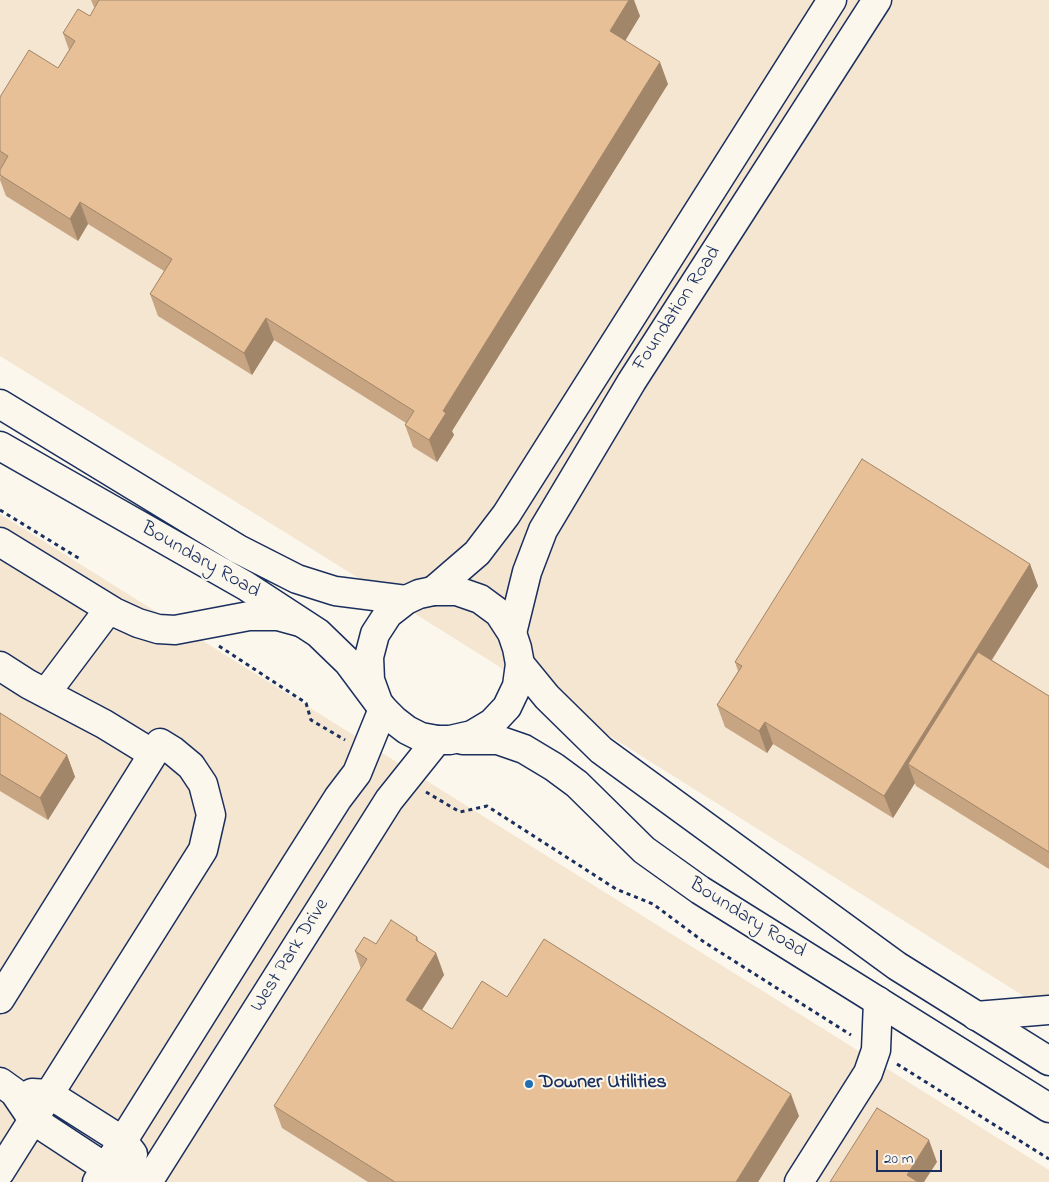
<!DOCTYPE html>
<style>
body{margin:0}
#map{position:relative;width:1049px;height:1182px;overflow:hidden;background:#fbf7ec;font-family:"Indie Flower",sans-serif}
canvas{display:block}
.scale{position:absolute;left:876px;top:1150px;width:66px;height:22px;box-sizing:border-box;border:2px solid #1b2f5e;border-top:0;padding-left:6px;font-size:15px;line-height:18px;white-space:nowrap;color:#1b2f5e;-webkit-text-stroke:4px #fbf7ec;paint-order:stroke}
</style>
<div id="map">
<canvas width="1049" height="1182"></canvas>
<div class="scale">20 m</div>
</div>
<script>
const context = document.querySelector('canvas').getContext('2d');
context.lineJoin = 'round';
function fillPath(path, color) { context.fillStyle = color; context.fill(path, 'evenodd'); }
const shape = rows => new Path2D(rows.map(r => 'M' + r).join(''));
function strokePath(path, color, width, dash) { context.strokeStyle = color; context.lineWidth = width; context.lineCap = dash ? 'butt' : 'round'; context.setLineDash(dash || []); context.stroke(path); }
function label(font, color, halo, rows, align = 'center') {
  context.font = font + ' "Indie Flower",sans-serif'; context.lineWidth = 4; context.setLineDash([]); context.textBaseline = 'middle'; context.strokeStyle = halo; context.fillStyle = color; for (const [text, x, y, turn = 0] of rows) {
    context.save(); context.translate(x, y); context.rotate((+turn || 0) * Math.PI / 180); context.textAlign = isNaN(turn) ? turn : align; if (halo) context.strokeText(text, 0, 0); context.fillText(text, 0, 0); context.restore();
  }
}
const built = shape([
 [0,0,1049,0,1049,1012,312,549,0,356],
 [0,514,1049,1170,1049,1182,0,1182]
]);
const path = shape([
 [0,510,80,559],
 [219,646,306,703,311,720,345,740],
 [426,792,460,812,487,806,616,889,653,904,704,942,851,1035],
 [897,1064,1049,1159]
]);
const minor = shape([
 [0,542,114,612,138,623,158,629,175,630,249,616,278,616,300,622],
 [433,591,477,553,506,515,832,0],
 [512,633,527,572,543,530,632,381,877,0],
 [0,666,28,684,104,724,153,754],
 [46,693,109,609],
 [0,999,160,743,173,751,191,766,203,784,211,815,203,850,0,1172],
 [976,1016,1049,1010],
 [0,1082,14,1092,33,1120,106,1168,151,1177],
 [32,1093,49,1094,123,1141,133,1154],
 [97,1182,293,869,338,798,357,773,383,709],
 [148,1182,389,800,437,740],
 [799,1182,868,1073,876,1050,878,1001]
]);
const major = shape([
 [0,404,238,549,297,579,335,591,406,600],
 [0,446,246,586,318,633,348,662,383,709,394,720,407,730,421,737,437,740,450,740,472,735,492,723,507,707,517,686,520,664,517,648,512,633,499,613,480,599,457,591,433,591,419,594,406,600,388,614,375,634,369,657,370,680,378,702],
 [520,664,547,697,601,750,897,966,1049,1061],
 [463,740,498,740,524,749,554,767,577,784,644,850,700,890,1049,1108]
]);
const wall = shape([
 [91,0,629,0,640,16,625,40,668,84,452,431,454,435,437,462,413,447,405,425,406,423,274,340,252,375,158,316,150,294,164,271,88,224,78,241,6,196,0,180,1,169,0,168,0,97,58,68,69,50,63,33,90,16,95,7,94,7],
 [1030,564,1038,586,992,660,1049,696,1049,869,916,786,915,783,893,818,773,744,767,753,725,727,717,705,738,671,735,662],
 [0,713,67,755,75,777,48,820,0,791],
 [417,937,419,942,436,953,444,975,422,1010,452,1029,507,997,799,1116,758,1182,368,1182,282,1128,274,1106,361,969,355,951]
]);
const shadedWall = shape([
 [629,0,634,0,640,16,618,53,610,31],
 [660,62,668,84,452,431,454,435,437,462,429,440,443,411],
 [80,202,88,224,78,241,70,219],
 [266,318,274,340,252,375,244,353],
 [1030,564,1038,586,921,772,908,764,915,783,893,818,884,796],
 [765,722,773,744,767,753,759,731],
 [67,755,75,777,48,820,40,798],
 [436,953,444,975,414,1022,406,1000],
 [791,1094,799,1116,758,1182,736,1182],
 [929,1140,937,1162,924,1182,910,1182,907,1175]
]);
const building = shape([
 [99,0,629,0,610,31,660,62,443,411,446,413,429,440,405,425,414,411,266,318,244,353,150,294,172,259,80,202,70,219,0,175,0,170,8,156,0,151,0,97,29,50,58,68,75,41,63,33,78,9,90,16,99,0],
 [862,459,1030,564,884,796,765,722,759,731,717,705,742,666,735,662,862,459],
 [978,652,1049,696,1049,852,908,764,978,652],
 [0,713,67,755,40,798,0,774,0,713],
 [391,920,417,937,416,940,436,953,406,1000,452,1029,482,981,507,997,544,939,791,1094,736,1182,395,1182,274,1106,367,959,355,951,364,937,376,944,391,920],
 [877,1108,929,1140,907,1175,918,1182,830,1182,877,1108]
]);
const markers = [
 [529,1084,5,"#1f6fb2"]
];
const streetNames = [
 ["Foundation Road",678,309,-57],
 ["Boundary Road",200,561,30],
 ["Boundary Road",747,919,32],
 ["West Park Drive",291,956,-58]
];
const poiNames = [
 ["Downer Utilities",539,1084]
];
fillPath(built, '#f5e6d2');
strokePath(minor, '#1b2f5e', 31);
strokePath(major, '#1b2f5e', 31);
strokePath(path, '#1b2f5e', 3, [4, 4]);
strokePath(minor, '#fbf7ec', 28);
strokePath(major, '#fbf7ec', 28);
fillPath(wall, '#c7a582');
fillPath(shadedWall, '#a2866a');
fillPath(building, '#e7c097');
strokePath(building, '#a2866a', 1);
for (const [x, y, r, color] of markers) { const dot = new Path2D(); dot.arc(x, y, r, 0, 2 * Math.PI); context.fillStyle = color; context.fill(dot); strokePath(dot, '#fbf7ec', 2); }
label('20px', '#1b2f5e', '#fbf7ec', streetNames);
label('bold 20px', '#1b2f5e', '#fbf7ec', poiNames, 'left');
</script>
